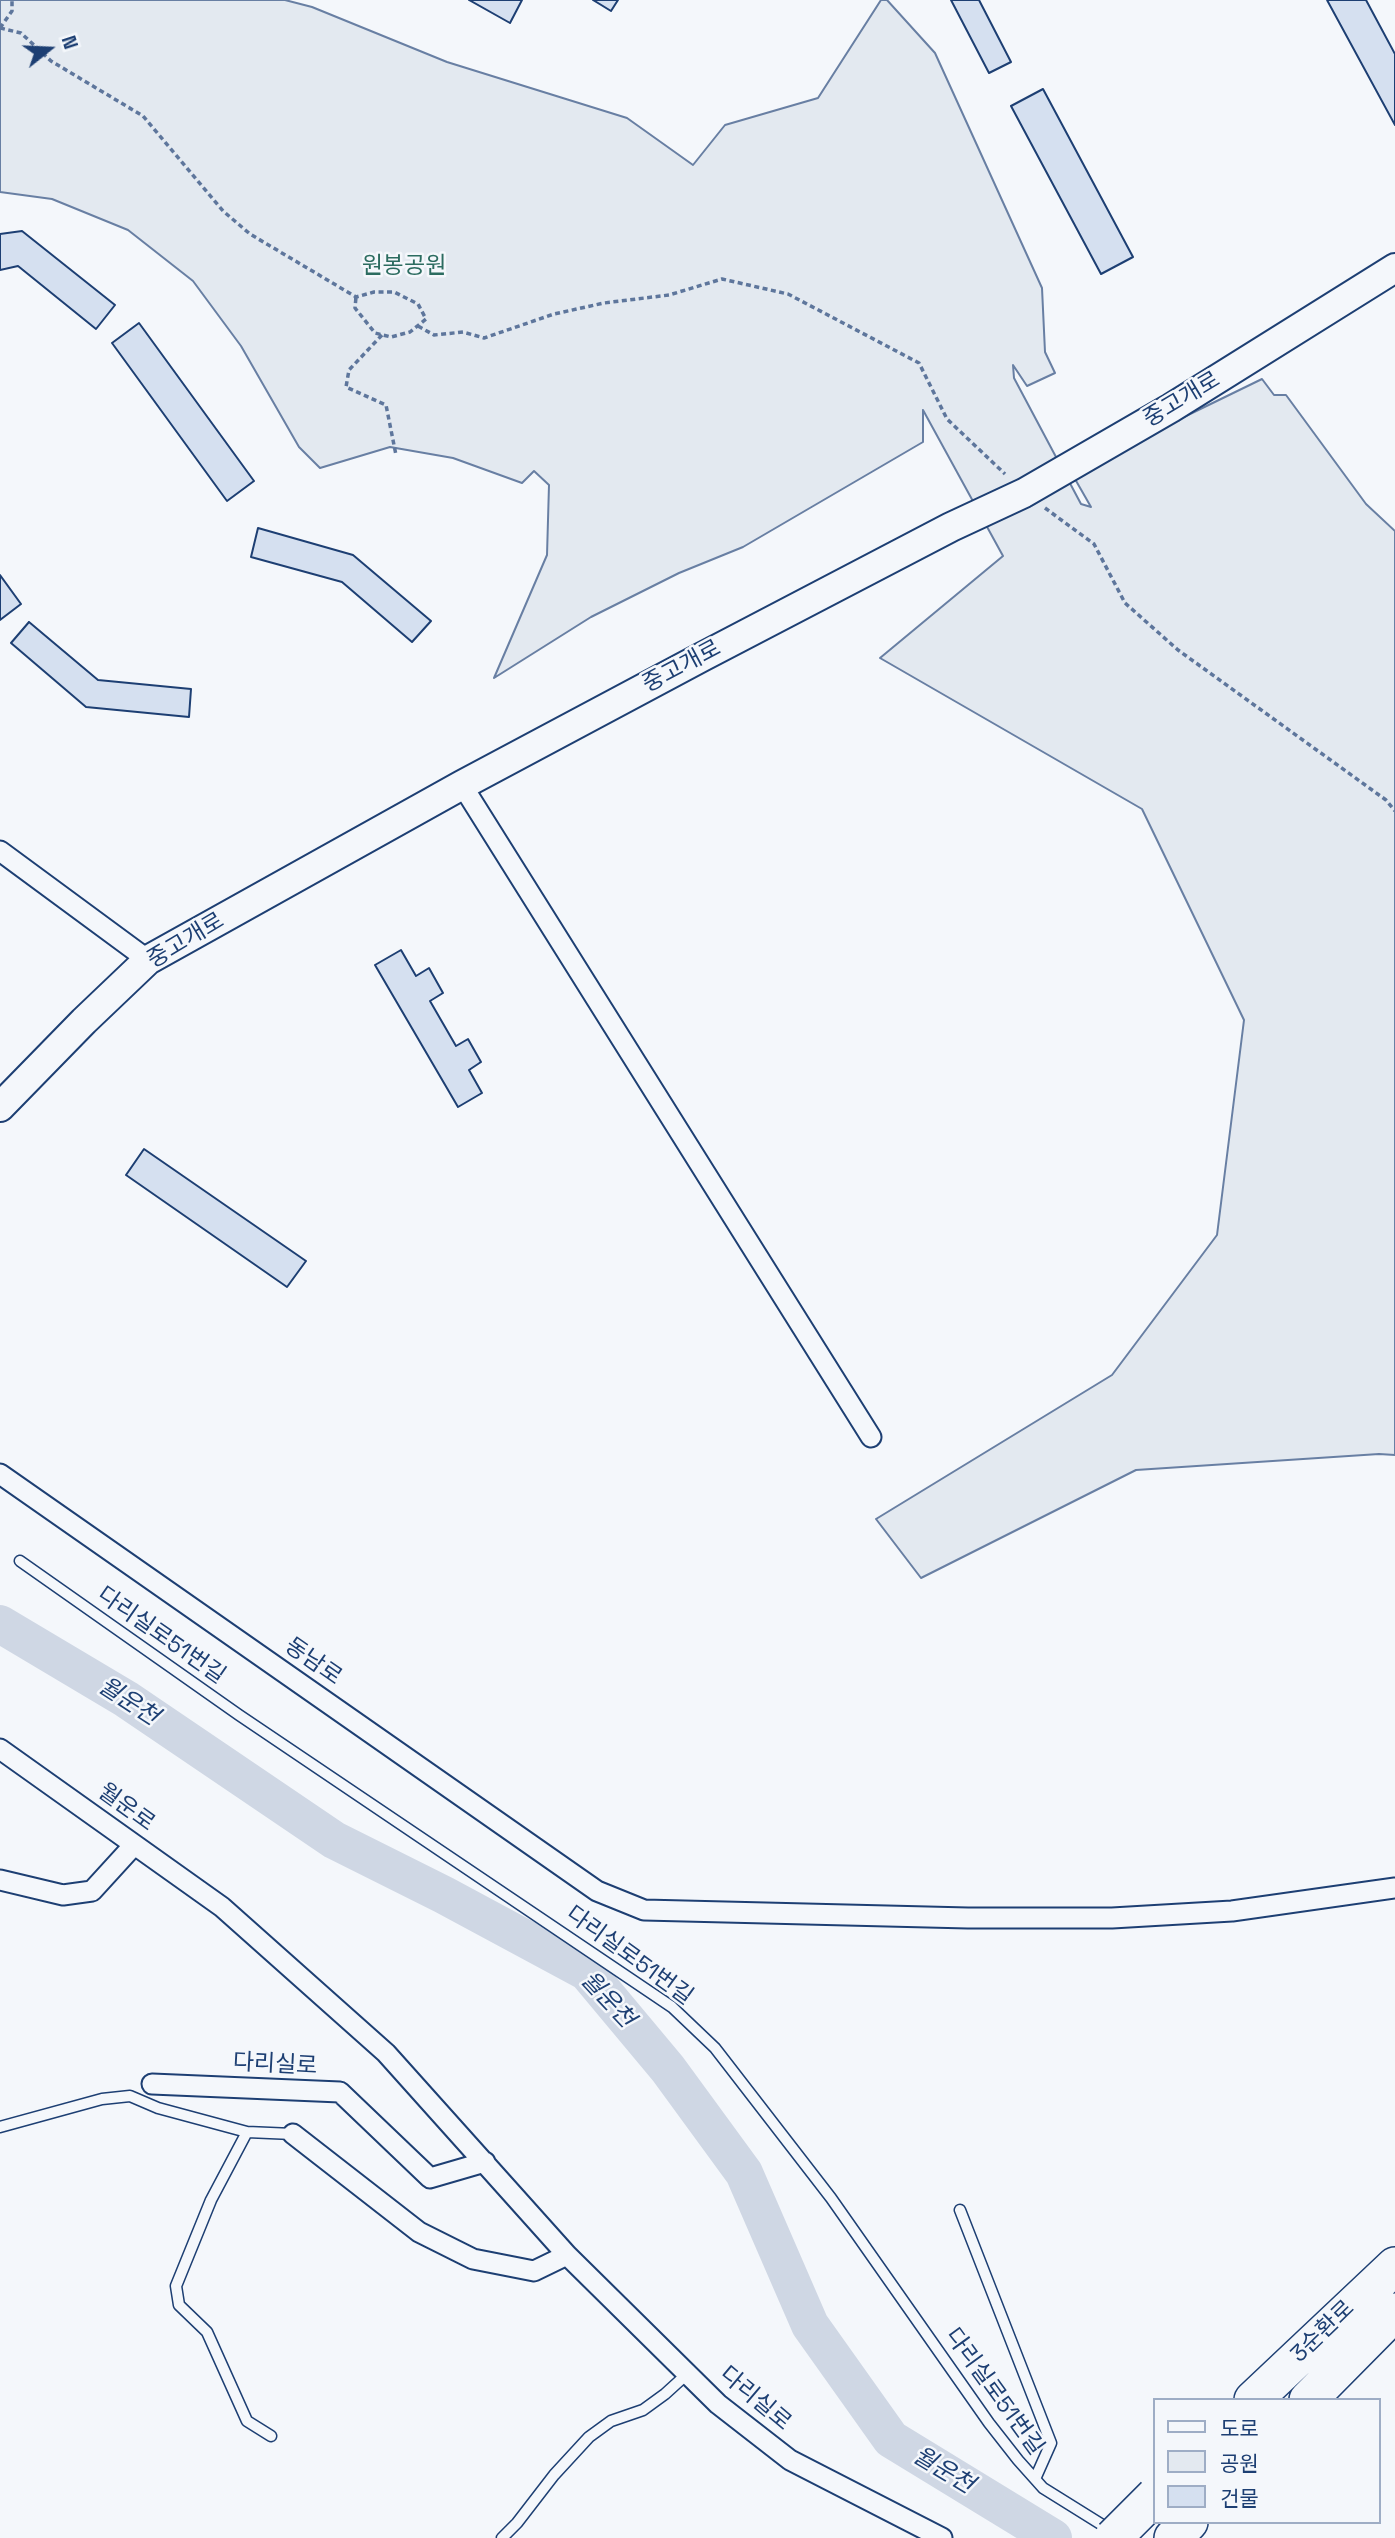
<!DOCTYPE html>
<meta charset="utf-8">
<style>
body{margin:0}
#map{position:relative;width:1395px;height:2538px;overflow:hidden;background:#f4f7fb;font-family:"Space Grotesk","Noto Sans KR",sans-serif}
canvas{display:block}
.legend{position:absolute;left:1153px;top:2398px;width:228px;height:126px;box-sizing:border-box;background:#f4f7fb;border:2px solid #9eadc5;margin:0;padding:9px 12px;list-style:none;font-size:21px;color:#1d3f73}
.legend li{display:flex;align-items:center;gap:14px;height:35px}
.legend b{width:35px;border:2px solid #9eadc5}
.north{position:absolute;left:14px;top:14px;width:70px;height:70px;-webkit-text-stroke:5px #f4f7fb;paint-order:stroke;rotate:72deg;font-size:19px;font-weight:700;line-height:28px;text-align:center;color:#1d3f73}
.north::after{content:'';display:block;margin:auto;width:24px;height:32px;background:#1d3f73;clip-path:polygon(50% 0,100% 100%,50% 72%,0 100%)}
</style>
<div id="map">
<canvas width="1395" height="2538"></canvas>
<ul class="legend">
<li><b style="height:9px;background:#f4f7fb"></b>도로</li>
<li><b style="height:19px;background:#e3e9f0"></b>공원</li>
<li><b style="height:19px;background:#d5e0f0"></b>건물</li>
</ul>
<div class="north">N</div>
</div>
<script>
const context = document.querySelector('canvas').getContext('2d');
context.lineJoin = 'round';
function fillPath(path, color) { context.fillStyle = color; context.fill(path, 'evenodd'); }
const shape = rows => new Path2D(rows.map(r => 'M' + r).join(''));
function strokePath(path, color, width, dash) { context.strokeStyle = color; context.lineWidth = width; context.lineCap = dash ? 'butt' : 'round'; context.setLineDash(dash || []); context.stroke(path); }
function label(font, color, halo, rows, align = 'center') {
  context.font = font + ' "Space Grotesk","Noto Sans KR",sans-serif'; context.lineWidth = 5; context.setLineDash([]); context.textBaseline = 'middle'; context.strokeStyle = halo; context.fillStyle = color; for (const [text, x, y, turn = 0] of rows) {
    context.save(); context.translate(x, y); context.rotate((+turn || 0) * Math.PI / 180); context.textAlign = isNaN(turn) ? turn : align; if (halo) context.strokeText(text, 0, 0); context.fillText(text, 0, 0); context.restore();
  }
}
const green = shape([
 [0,0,285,0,312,7,447,62,627,118,693,165,725,125,818,98,881,0,887,0,935,53,1042,288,1045,352,1055,373,1027,386,1013,365,1014,378,1081,504,1091,507,1071,472,1262,379,1274,395,1286,395,1366,504,1395,531,1395,1455,1379,1454,1136,1470,921,1578,876,1519,1112,1375,1217,1235,1244,1020,1142,809,880,658,1003,556,923,410,923,442,743,547,679,573,591,617,494,678,547,555,549,485,534,471,522,483,453,458,390,447,320,468,299,447,241,346,193,281,128,230,52,199,0,192,0,0]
]);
const river = shape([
 [0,1624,126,1699,334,1840,444,1895,587,1972,668,2069,744,2173,810,2325,891,2439,1053,2538]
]);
const building = shape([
 [469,0,522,0,510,23,469,0],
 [593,0,618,0,611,11,593,0],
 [951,0,979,0,1011,62,989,73,951,0],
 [1327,0,1366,0,1395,54,1395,125,1327,0],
 [1043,89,1133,257,1101,274,1011,106,1043,89],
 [22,231,115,305,96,329,18,266,0,270,0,234,22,231],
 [139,323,254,481,227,501,112,343,139,323],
 [258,528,353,555,431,621,412,642,342,582,251,557,258,528],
 [0,575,21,604,0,620,0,575],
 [29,622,98,680,191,689,189,717,86,707,11,643,29,622],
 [401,950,416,976,429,968,443,993,430,1001,456,1046,468,1039,481,1062,469,1070,482,1093,458,1107,375,965,401,950],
 [144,1149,306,1261,287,1287,126,1175,144,1149]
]);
const path = shape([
 [0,28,21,33,51,61,143,116,223,211,250,234,356,297,374,292,394,292,418,304,426,319,410,332,391,337,375,333,355,308,356,297],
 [0,28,12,11,12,0],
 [418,326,434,335,463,332,484,338,554,314,604,303,669,295,722,279,788,294,919,363,947,419,1005,474],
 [382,335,349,370,346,387,386,405,396,455],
 [1045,508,1094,544,1125,603,1178,650,1386,800,1395,811]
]);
const lane = shape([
 [20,1561,239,1715,672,2007,715,2048,831,2198,989,2423,1018,2460,1043,2488,1112,2531],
 [0,2127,102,2099,130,2096,158,2108,247,2132,293,2134],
 [247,2132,211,2200,176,2286,179,2305,207,2332,247,2421,271,2436],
 [960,2210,1051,2443,1035,2479],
 [502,2538,517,2523,554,2475,589,2437,611,2421,643,2410,665,2394,687,2374]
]);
const street = shape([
 [462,785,871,1437],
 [0,851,148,960],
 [0,1474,597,1891,644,1910,968,1918,1112,1918,1232,1911,1395,1888],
 [0,1749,222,1907,386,2053,567,2255,718,2404,790,2460,942,2538],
 [0,1880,63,1895,92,1891,134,1845],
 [152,2084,340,2092,430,2178,485,2162],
 [293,2134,419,2232,473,2259,534,2271,567,2255]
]);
const secondary = shape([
 [0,1107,84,1021,148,960,462,785,702,657,951,527,1024,493,1171,408,1395,268]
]);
const highway = shape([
 [1253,2400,1395,2266],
 [1308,2400,1395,2312],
 [1173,2538,1189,2522]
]);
const highwayBridge = shape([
 [1113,2538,1155,2496]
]);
const parkNames = [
 ["원봉공원",404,267]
];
const streetNames = [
 ["중고개로",1182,400,-31],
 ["중고개로",682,667,-28],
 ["중고개로",186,941,-31],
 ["다리실로51번길",161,1636,35],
 ["동남로",313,1662,35],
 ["월운로",126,1808,36],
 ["다리실로51번길",629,1956,36],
 ["다리실로",275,2065,3],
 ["3순환로",1323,2332,-44],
 ["다리실로51번길",994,2392,54],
 ["다리실로",755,2399,40]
];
const waterNames = [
 ["월운천",128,1702,33],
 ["월운천",607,2000,47],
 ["월운천",943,2471,31]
];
fillPath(green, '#e3e9f0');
strokePath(green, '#687fa3', 2);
strokePath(river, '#cfd7e4', 38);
fillPath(building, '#d5e0f0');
strokePath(building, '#1d3f73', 2);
strokePath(lane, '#1d3f73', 13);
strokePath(street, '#1d3f73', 23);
strokePath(secondary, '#1d3f73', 32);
strokePath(highway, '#1d3f73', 40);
strokePath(path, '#5e769c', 3.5, [5, 3.5]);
strokePath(lane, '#f4f7fb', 10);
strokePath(street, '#f4f7fb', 19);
strokePath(secondary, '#f4f7fb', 28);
strokePath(highway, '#f4f7fb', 37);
strokePath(highwayBridge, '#1d3f73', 40, []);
strokePath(highwayBridge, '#f4f7fb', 37);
label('23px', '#2c6c60', '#f4f7fb', parkNames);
label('23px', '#1d3f73', '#f4f7fb', streetNames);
label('italic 24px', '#1d3f73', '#f4f7fb', waterNames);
</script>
